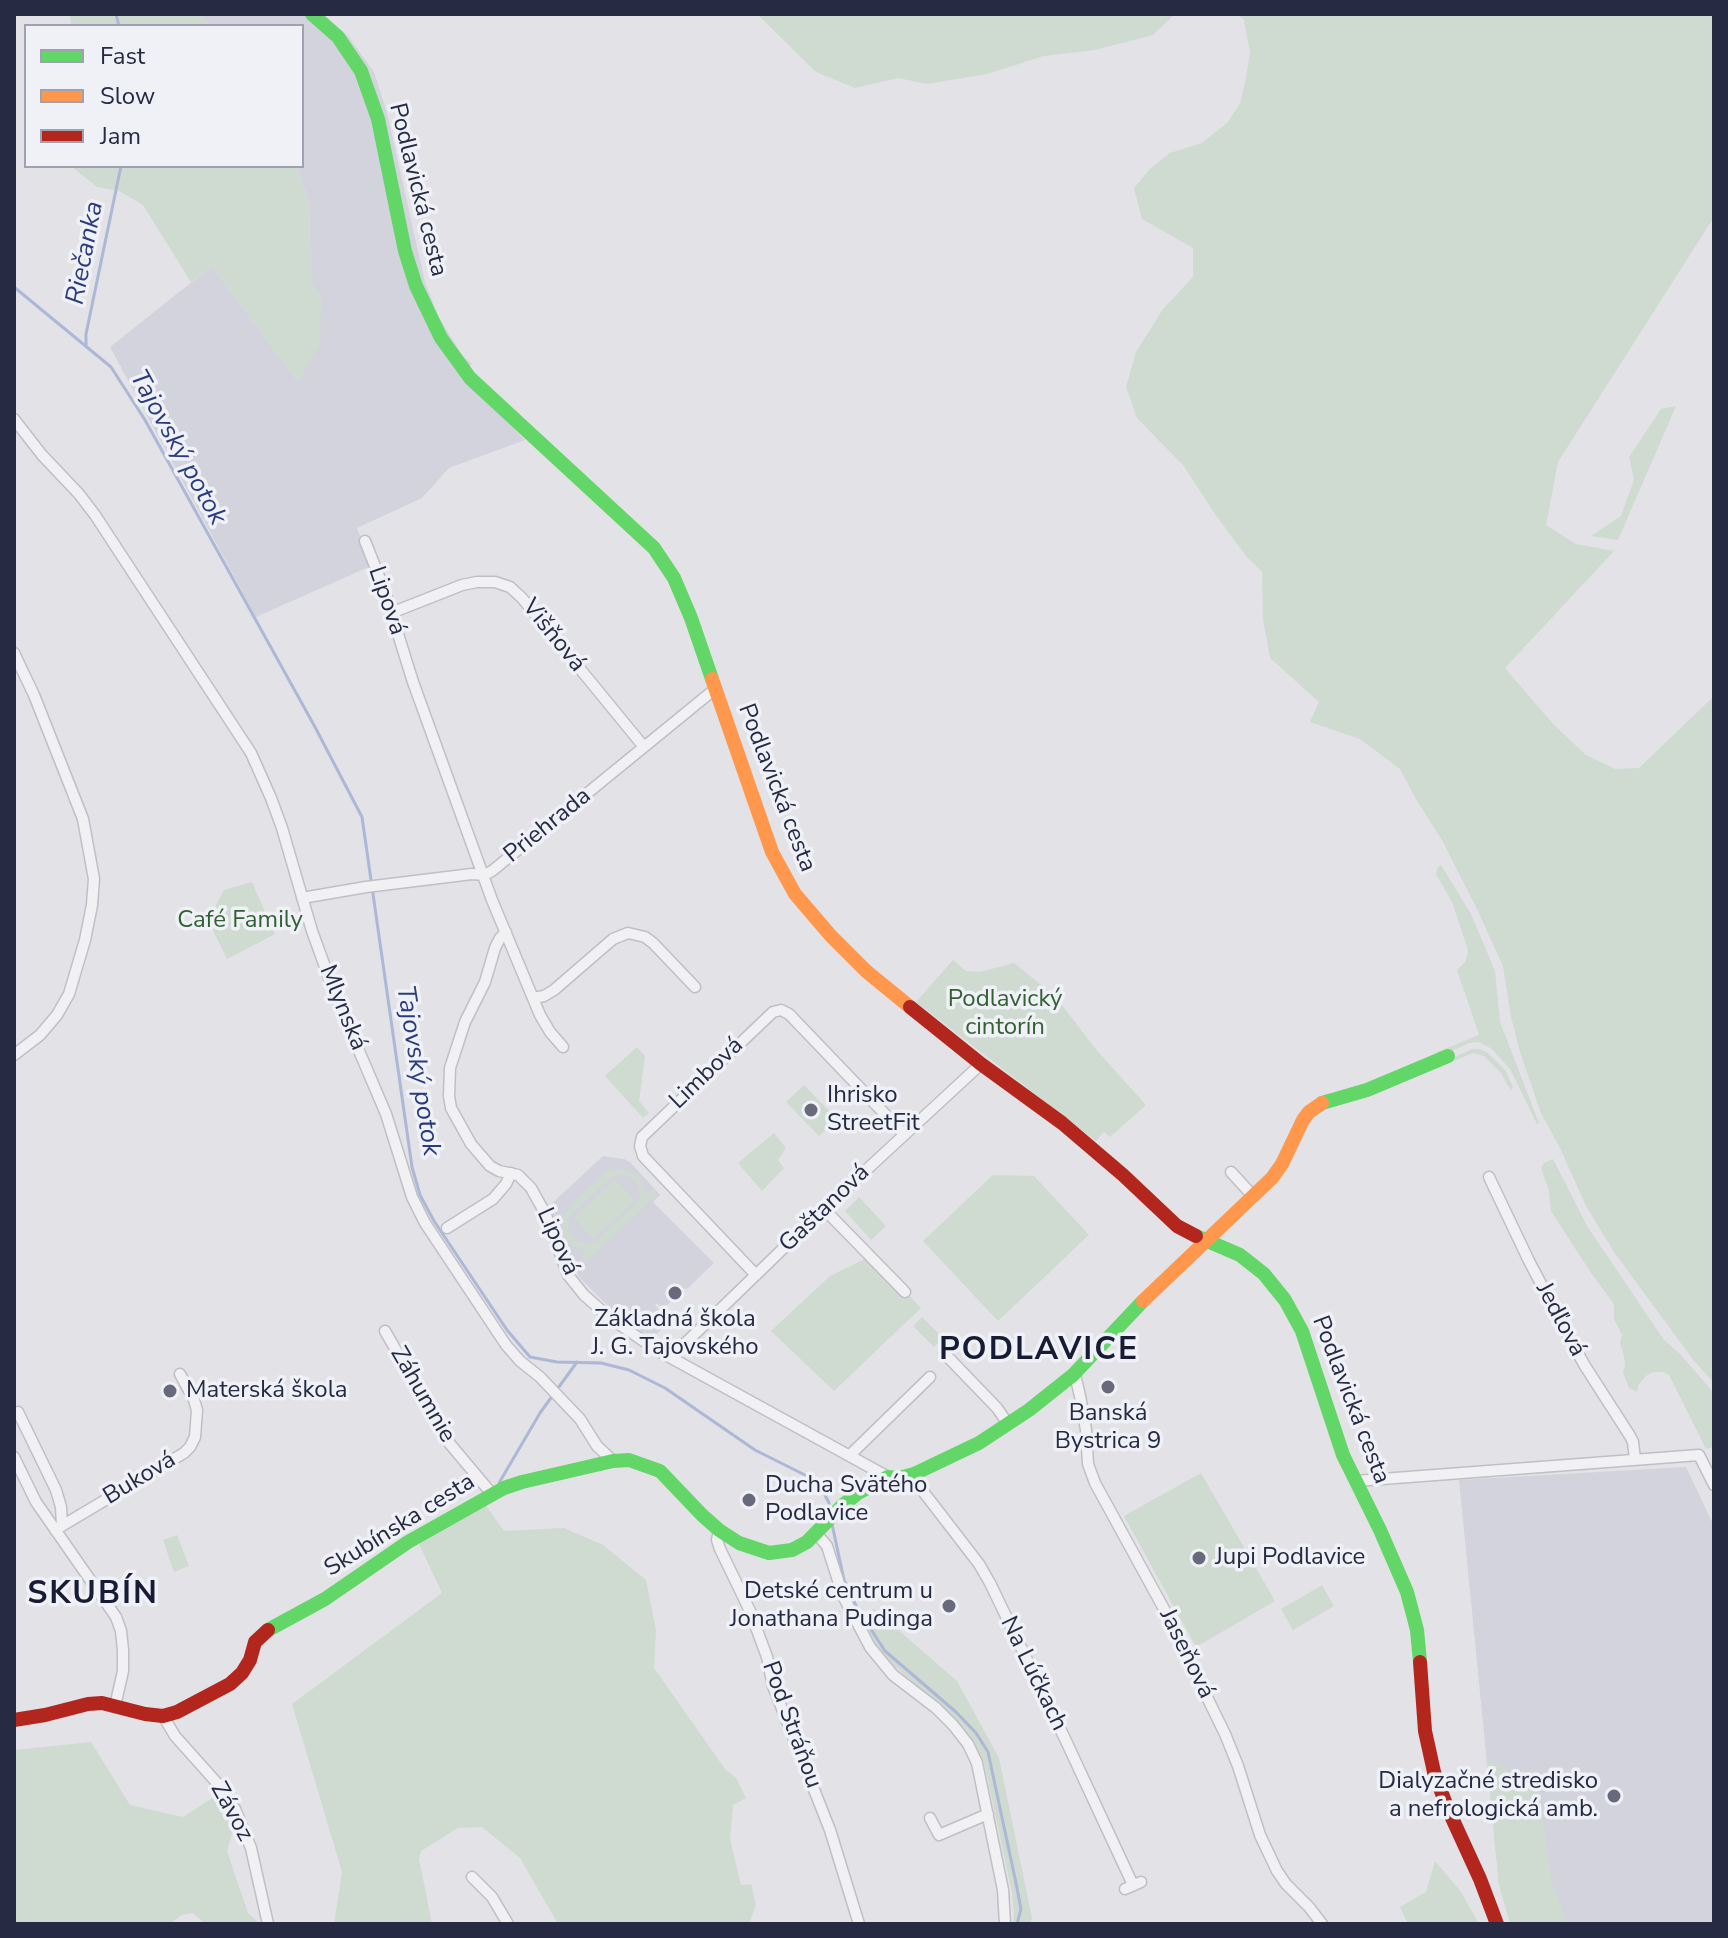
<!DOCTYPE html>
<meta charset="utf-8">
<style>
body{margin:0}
#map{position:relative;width:1728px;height:1938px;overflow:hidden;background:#e2e2e7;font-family:"Nunito Sans",sans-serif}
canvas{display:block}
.frame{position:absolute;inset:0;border:16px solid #262a43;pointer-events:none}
.legend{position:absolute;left:24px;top:24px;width:280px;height:144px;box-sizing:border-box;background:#eff1f7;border:2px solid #9fa1af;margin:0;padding:10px 14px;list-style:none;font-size:24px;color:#262a43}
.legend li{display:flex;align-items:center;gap:16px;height:40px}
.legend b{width:40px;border:2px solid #9fa1af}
</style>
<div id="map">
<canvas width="1728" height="1938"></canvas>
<div class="frame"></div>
<ul class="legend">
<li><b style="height:10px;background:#63d668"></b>Fast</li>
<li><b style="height:10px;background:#ff974d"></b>Slow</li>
<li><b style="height:10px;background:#b3261e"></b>Jam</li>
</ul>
</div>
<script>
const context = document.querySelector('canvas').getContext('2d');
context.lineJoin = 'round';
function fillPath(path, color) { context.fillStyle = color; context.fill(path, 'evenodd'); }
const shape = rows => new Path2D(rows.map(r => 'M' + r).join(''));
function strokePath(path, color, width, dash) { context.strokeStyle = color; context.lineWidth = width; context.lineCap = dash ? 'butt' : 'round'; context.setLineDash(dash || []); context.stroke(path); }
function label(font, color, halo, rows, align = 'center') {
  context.font = font + ' "Nunito Sans",sans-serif'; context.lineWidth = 7; context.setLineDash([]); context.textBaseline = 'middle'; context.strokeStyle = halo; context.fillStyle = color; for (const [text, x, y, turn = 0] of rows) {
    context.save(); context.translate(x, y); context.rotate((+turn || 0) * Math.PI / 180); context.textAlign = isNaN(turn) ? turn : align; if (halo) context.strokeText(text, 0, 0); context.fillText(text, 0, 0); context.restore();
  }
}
const built = shape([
 [199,14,323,14,348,36,374,72,387,113,425,282,438,316,462,355,472,364,461,373,525,440,449,468,422,498,357,528,371,566,256,617,110,347,212,266,298,382,311,281,309,204,297,166,302,166,302,26,210,26],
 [603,1156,624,1159,630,1162,660,1195,653,1202,714,1263,687,1289,685,1288,663,1309,657,1303,655,1305,670,1322,651,1339,616,1314,579,1277,549,1206],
 [1686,1467,1714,1526,1714,1924,1518,1924,1499,1885,1459,1480]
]);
const green = shape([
 [70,14,199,14,210,26,71,26],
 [757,14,1175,14,1153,35,1095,50,1044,56,987,74,927,84,898,78,855,88,816,72],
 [1237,14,1714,14,1714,217,1558,462,1546,525,1576,544,1614,551,1505,668,1553,724,1586,755,1615,769,1639,768,1714,696,1714,1363,1711,1368,1714,1372,1714,1383,1694,1361,1614,1252,1586,1206,1560,1148,1541,1113,1520,1052,1511,1017,1503,966,1476,907,1442,840,1416,799,1400,769,1360,739,1310,722,1319,702,1270,658,1263,619,1262,572,1246,556,1215,514,1183,465,1137,418,1126,387,1136,352,1163,309,1193,277,1193,248,1142,219,1134,188,1150,169,1170,153,1202,143,1227,123,1240,104,1246,78,1250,52,1244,20],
 [71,166,297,166,309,204,311,281,321,296,320,345,298,382,212,266,191,282,143,205,119,191,97,187],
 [1676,406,1618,540,1591,536,1621,516,1634,480,1629,457,1661,409],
 [1441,865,1471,914,1495,971,1500,1022,1539,1123,1537,1124,1510,1069,1492,1049,1479,1042,1469,1043,1441,1056,1437,1056,1437,1052,1479,1035,1457,970,1466,961,1468,950,1452,902,1436,874,1438,867],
 [252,882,275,934,227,959,208,920,224,890],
 [953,960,966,971,980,972,1014,963,1054,995,1099,1053,1146,1105,1110,1137,1104,1132,1096,1141,916,1002],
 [637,1047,645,1056,639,1101,649,1113,643,1118,605,1076],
 [1472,1049,1480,1049,1488,1053,1505,1070,1513,1087,1511,1091,1501,1073,1484,1056,1473,1053,1449,1063,1446,1061],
 [804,1085,837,1119,819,1136,786,1102],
 [774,1133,786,1148,778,1160,784,1168,762,1191,738,1163],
 [1553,1159,1587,1226,1664,1340,1680,1354,1714,1393,1714,1447,1706,1449,1669,1375,1663,1372,1653,1372,1646,1376,1638,1385,1637,1392,1629,1388,1623,1373,1625,1366,1624,1356,1620,1343,1622,1335,1614,1319,1614,1304,1591,1273,1551,1211,1549,1191,1541,1168,1544,1163],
 [612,1166,613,1168,609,1172,620,1169,637,1174,644,1184,646,1195,653,1189,657,1194,586,1262,581,1257,587,1250,575,1247,565,1237,563,1230,564,1216,572,1205,571,1204],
 [623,1174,629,1176,637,1183,640,1195,637,1203,596,1241,587,1244,577,1241,570,1234,568,1229,568,1223,571,1214,610,1178],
 [993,1175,1034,1176,1089,1235,998,1321,923,1241],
 [615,1179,635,1201,593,1239,574,1218],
 [859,1197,886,1226,871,1240,845,1211],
 [871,1256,921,1308,834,1391,771,1331,830,1276],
 [922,1317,943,1338,934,1347,913,1326],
 [1201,1473,1275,1601,1196,1647,1124,1516],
 [484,1503,504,1531,564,1528,603,1545,646,1580,656,1630,654,1668,725,1769,736,1778,746,1798,733,1805,730,1839,741,1885,751,1884,756,1905,749,1924,558,1924,520,1858,482,1827,458,1828,421,1851,419,1859,432,1924,334,1924,342,1872,292,1704,442,1593,419,1544],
 [177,1535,189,1566,174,1572,163,1540],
 [1322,1585,1334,1606,1293,1630,1281,1609],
 [874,1609,957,1681,999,1758,1032,1918,1030,1924,1013,1924,1014,1915,1012,1893,984,1762,965,1732,942,1708,885,1658,860,1618],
 [91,1742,130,1805,183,1817,220,1793,236,1819,227,1851,248,1913,260,1924,205,1924,193,1913,181,1915,170,1924,14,1924,14,1750],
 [1487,1758,1539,1789,1551,1880,1568,1924,1510,1924,1499,1885],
 [1435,1861,1461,1892,1479,1924,1408,1924,1400,1907,1426,1892]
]);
const stream = shape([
 [116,14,119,26],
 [14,287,111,367,145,420,315,727,362,817,412,1167,420,1195,434,1221,507,1330,530,1357,557,1362,601,1363,629,1370,665,1388,755,1450,811,1478,822,1489,829,1503,830,1513],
 [86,346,86,334,121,166],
 [499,1483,540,1413,577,1362],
 [832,1524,844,1580,857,1608,885,1651,956,1712,976,1733,988,1752,1016,1883,1021,1909,1017,1924]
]);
const street = shape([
 [14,419,42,455,79,494,95,515,251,753,271,798,282,828,312,931,336,997,386,1114,412,1197,425,1223,506,1345,520,1361,540,1377,580,1419,597,1446,613,1461],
 [365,541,384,589,413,682,492,900,540,1015,550,1032,563,1047],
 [391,613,462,585,477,582,495,582,510,587,522,598,644,747],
 [14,653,34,695,83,819,94,879,92,905,85,940,69,994,57,1015,40,1035,14,1055],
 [302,898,366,887,472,874,484,875,492,871,715,689],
 [506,932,500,938,495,948,485,982,465,1022,450,1068,449,1096,451,1108,471,1144,490,1166,499,1171,518,1175,531,1188,546,1215,568,1275,584,1295,610,1318,655,1349,888,1477],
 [533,998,544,996,554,990,613,939,628,933,645,937,653,943,695,987],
 [1231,1172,1253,1196],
 [1489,1177,1529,1261,1570,1339,1585,1366,1630,1436,1633,1442,1635,1459],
 [824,1209,905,1292],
 [447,1228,493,1199,506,1184,511,1173],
 [756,1275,643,1156,640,1146,642,1137,773,1012,781,1010,789,1014,904,1134],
 [385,1331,450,1444,492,1494],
 [944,1353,997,1408,1008,1424],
 [671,1357,824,1209,981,1064],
 [1073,1375,1076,1379,1080,1396,1086,1430,1088,1464,1095,1483,1164,1609,1225,1734,1238,1766,1260,1835,1277,1871,1286,1884,1309,1907,1322,1924],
 [18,1412,56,1490,61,1507,62,1526],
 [850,1455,930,1377],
 [14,1457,36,1502,116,1617,121,1631,123,1650,123,1671,115,1706],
 [914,1474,922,1490,979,1564,990,1583,1066,1741,1133,1885],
 [1356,1481,1699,1455,1714,1485],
 [55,1530,184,1453,190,1447,195,1437,197,1410,194,1400,180,1374],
 [719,1530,717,1540,720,1549,750,1611,767,1657,773,1686,830,1830,859,1924],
 [816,1533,827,1546,843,1596,870,1647,893,1675,936,1708,953,1725,968,1744,977,1763,1003,1890,1005,1924],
 [163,1716,175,1736,217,1783,235,1809,251,1848,268,1924],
 [930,1818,939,1835,988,1814],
 [472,1877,492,1897,508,1924],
 [1125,1889,1141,1882]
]);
const fast = shape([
 [312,14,338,37,361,71,378,119,405,251,416,286,441,338,470,378,654,548,674,578,691,618,712,679],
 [1322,1103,1367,1090,1448,1056],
 [1196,1236,1240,1255,1264,1274,1285,1300,1302,1331,1343,1455,1380,1530,1407,1592,1417,1630,1420,1662],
 [268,1630,325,1599,408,1542,504,1488,522,1482,613,1461,629,1460,660,1471,702,1515,719,1530,739,1543,769,1553,792,1550,807,1542,842,1506,858,1493,888,1477,899,1478,914,1474,979,1443,1029,1410,1073,1375,1143,1301]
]);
const slow = shape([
 [712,679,772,852,795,894,831,936,866,971,910,1007],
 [1143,1301,1272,1178,1282,1164,1303,1120,1309,1112,1322,1103]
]);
const jam = shape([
 [910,1007,981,1064,1062,1123,1123,1175,1177,1226,1196,1236],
 [1420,1662,1425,1731,1434,1772,1447,1807,1480,1879,1497,1924],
 [14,1720,45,1715,88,1704,102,1703,145,1714,163,1716,177,1712,230,1684,242,1673,250,1660,255,1642,268,1630]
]);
const markers = [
 [811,1110,8,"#686a7c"],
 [675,1293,8,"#686a7c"],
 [1108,1387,8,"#686a7c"],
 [170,1391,8,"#686a7c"],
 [749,1500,8,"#686a7c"],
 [1199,1558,8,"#686a7c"],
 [949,1606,8,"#686a7c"],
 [1614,1796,8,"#686a7c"]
];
const streetNames = [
 ["Podlavická cesta",417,190,76],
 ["Lipová",386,601,71],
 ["Višňová",553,636,51],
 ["Podlavická cesta",776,788,69],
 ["Priehrada",548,826,-39],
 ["Mlynská",342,1008,68],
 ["Limbová",707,1074,-44],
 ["Gaštanová",825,1209,-44],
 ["Lipová",557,1242,66],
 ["Jedľová",1560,1320,62],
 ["Záhumnie",422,1395,60],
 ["Podlavická cesta",1350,1400,69],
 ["Buková",140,1479,-31],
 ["Skubínska cesta",400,1526,-32],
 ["Jaseňová",1186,1654,64],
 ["Na Lúčkach",1033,1674,64],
 ["Pod Stráňou",791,1725,70],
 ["Závoz",231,1812,61]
];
const parkNames = [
 ["Café Family",240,921],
 ["Podlavický",1005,1000],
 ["cintorín",1005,1028]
];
const poiNames = [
 ["Ihrisko",827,1096],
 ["StreetFit",827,1124],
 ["Základná škola",675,1320,"center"],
 ["J. G. Tajovského",675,1348,"center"],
 ["Materská škola",186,1391],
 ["Banská",1108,1414,"center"],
 ["Bystrica 9",1108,1442,"center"],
 ["Ducha Svätého",765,1486],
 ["Podlavice",765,1514],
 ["Jupi Podlavice",1215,1558],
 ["Detské centrum u",933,1592,"right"],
 ["Jonathana Pudinga",933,1620,"right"],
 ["Dialyzačné stredisko",1598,1782,"right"],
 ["a nefrologická amb.",1598,1810,"right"]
];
const waterNames = [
 ["Riečanka",86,253,-79],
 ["Tajovský potok",177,448,61],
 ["Tajovský potok",417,1071,81]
];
const districtNames = [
 ["PODLAVICE",1039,1351],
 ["SKUBÍN",93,1595]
];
fillPath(built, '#d2d3dd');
fillPath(green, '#cfdbd1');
strokePath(stream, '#adb7d6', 3);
strokePath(street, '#bfbfc5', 13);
strokePath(street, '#f1f1f4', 10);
strokePath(fast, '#63d668', 14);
strokePath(slow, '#ff974d', 14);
strokePath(jam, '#b3261e', 14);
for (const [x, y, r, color] of markers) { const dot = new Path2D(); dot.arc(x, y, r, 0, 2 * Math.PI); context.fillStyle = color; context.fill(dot); strokePath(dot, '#eff1f7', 3); }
label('24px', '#262a43', '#eff1f7', streetNames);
label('24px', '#326134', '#eff1f7', parkNames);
label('24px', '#262a43', '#eff1f7', poiNames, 'left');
label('italic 26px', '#2b3c7c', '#eff1f7', waterNames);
context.letterSpacing = '2px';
label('bold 32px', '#181b34', '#eff1f7', districtNames);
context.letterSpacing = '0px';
</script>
